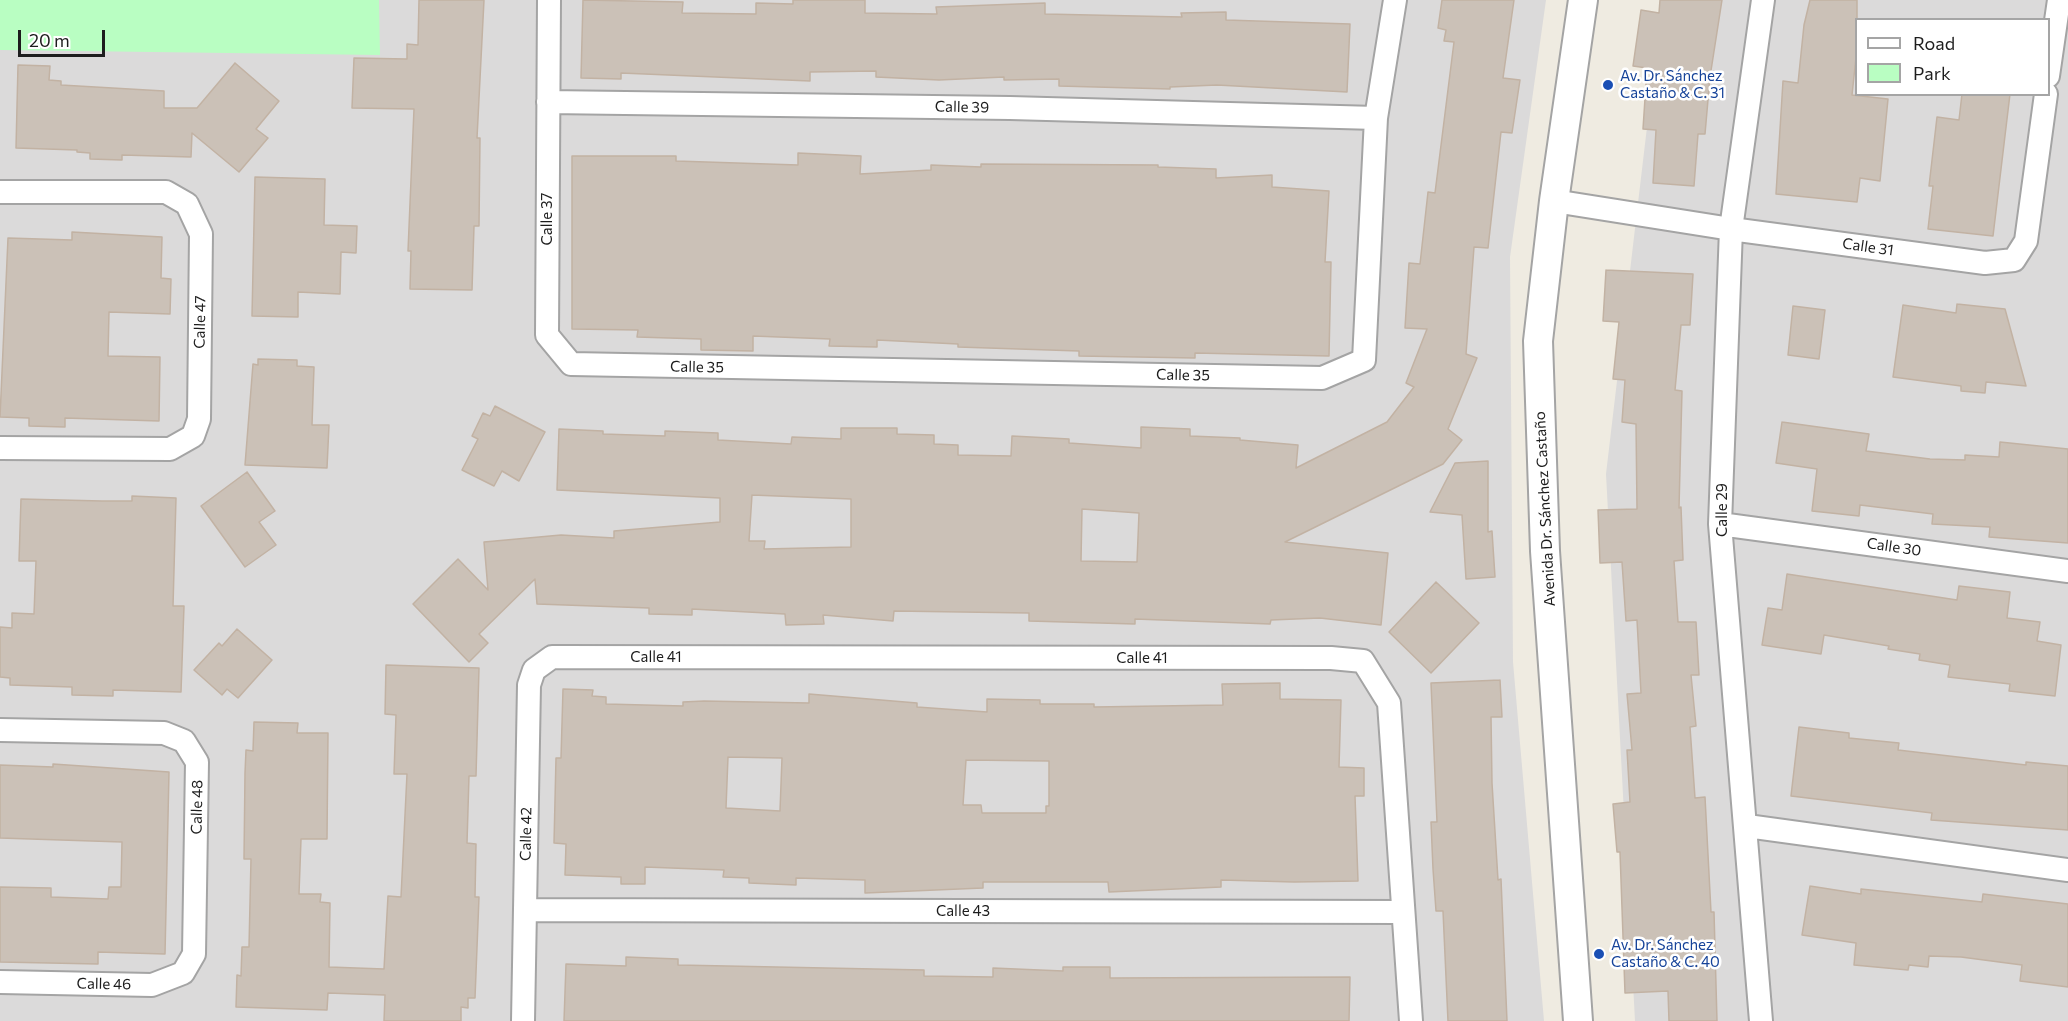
<!DOCTYPE html>
<meta charset="utf-8">
<style>
body{margin:0}
#map{position:relative;width:2068px;height:1021px;overflow:hidden;background:#efebe1;font-family:Commissioner,sans-serif}
canvas{display:block}
.legend{position:absolute;left:1855px;top:18px;width:195px;height:78px;box-sizing:border-box;background:#fff;border:2px solid #a5a5a5;margin:0;padding:8px 10px;list-style:none;font-size:18px;color:#1d1d1d}
.legend li{display:flex;align-items:center;gap:12px;height:30px}
.legend b{width:30px;border:2px solid #a5a5a5}
.scale{position:absolute;left:18px;top:30px;width:87px;height:27px;box-sizing:border-box;border:3px solid #1d1d1d;border-top:0;padding-left:8px;font-size:18px;line-height:21px;white-space:nowrap;color:#1d1d1d;-webkit-text-stroke:4px #fff;paint-order:stroke}
</style>
<div id="map">
<canvas width="2068" height="1021"></canvas>
<ul class="legend">
<li><b style="height:8px;background:#fff"></b>Road</li>
<li><b style="height:16px;background:#b9fec2"></b>Park</li>
</ul>
<div class="scale">20 m</div>
</div>
<script>
const context = document.querySelector('canvas').getContext('2d');
context.lineJoin = 'round';
function fillPath(path, color) { context.fillStyle = color; context.fill(path, 'evenodd'); }
const shape = rows => new Path2D(rows.map(r => 'M' + r).join(''));
function strokePath(path, color, width, dash) { context.strokeStyle = color; context.lineWidth = width; context.lineCap = dash ? 'butt' : 'round'; context.setLineDash(dash || []); context.stroke(path); }
function label(font, color, halo, rows, align = 'center') {
  context.font = font + ' Commissioner,sans-serif'; context.lineWidth = 5; context.setLineDash([]); context.textBaseline = 'middle'; context.strokeStyle = halo; context.fillStyle = color; for (const [text, x, y, turn = 0] of rows) {
    context.save(); context.translate(x, y); context.rotate((+turn || 0) * Math.PI / 180); context.textAlign = isNaN(turn) ? turn : align; if (halo) context.strokeText(text, 0, 0); context.fillText(text, 0, 0); context.restore();
  }
}
const residential = shape([
 [0,0,1546,0,1510,257,1513,662,1544,1021,0,1021],
 [1662,0,2068,0,2068,1021,1635,1021,1606,474],
 [1856,20,2048,20,2048,94,1856,94]
]);
const park = shape([
 [0,0,379,0,380,55,0,50]
]);
const building = shape([
 [419,0,484,0,477,138,480,138,479,226,474,226,472,290,410,289,411,251,408,251,414,109,352,108,354,58,407,59,407,44,418,45,419,0],
 [583,0,683,2,682,13,756,14,756,3,793,4,793,0,865,0,865,13,937,14,936,7,1045,3,1045,14,1182,17,1181,13,1226,12,1226,20,1350,24,1347,92,1217,85,1170,87,1170,89,1059,86,1059,79,1004,80,1004,77,939,80,876,77,876,71,810,72,810,81,621,73,621,79,581,78,583,0],
 [1442,0,1514,0,1503,78,1520,80,1512,133,1501,132,1488,248,1474,247,1466,354,1477,358,1448,429,1462,440,1443,464,1285,542,1388,553,1381,625,1320,618,1271,620,1270,624,1135,619,1135,624,1029,621,1029,613,894,611,893,621,823,615,824,624,786,625,785,614,692,609,692,615,649,614,649,608,537,604,535,579,479,634,488,643,469,662,413,604,458,559,488,590,484,542,561,535,614,538,614,531,720,522,720,498,557,490,559,429,603,431,603,434,665,436,665,431,718,433,718,440,791,444,792,437,841,439,841,428,897,428,897,434,934,435,934,444,958,445,958,455,1011,456,1012,436,1069,439,1069,443,1141,448,1141,427,1190,429,1190,436,1240,438,1240,440,1298,445,1296,468,1387,422,1414,387,1406,383,1427,329,1405,328,1409,263,1420,264,1428,192,1435,193,1454,42,1444,41,1446,30,1438,28,1442,0],
 [752,495,851,499,851,547,764,549,765,541,749,541,752,495],
 [1082,509,1139,513,1137,562,1081,561,1082,509],
 [1660,0,1722,0,1710,77,1705,134,1698,134,1694,186,1653,183,1656,130,1643,129,1647,68,1633,66,1641,10,1659,13,1660,0],
 [1810,0,1857,0,1857,48,1852,95,1888,99,1880,181,1860,178,1857,202,1776,194,1783,81,1798,83,1804,25,1810,0],
 [235,63,279,101,256,129,268,138,239,172,192,133,191,157,122,155,122,160,90,159,90,153,77,152,77,150,16,148,18,65,50,66,49,80,61,81,61,85,164,91,164,108,197,108,235,63],
 [1962,94,2010,94,1993,236,1928,229,1933,186,1929,186,1937,117,1959,120,1962,94],
 [798,153,861,156,860,174,931,170,931,165,981,167,981,164,1158,165,1158,167,1216,169,1216,178,1272,175,1272,187,1329,191,1325,262,1331,262,1329,356,1195,353,1195,358,1079,356,1079,351,958,347,958,344,877,340,877,347,829,346,830,339,753,336,753,351,701,350,701,339,637,337,638,330,572,329,572,156,676,156,676,161,798,165,798,153],
 [255,177,325,179,324,225,357,226,356,253,341,252,340,294,298,292,298,317,252,316,255,177],
 [72,232,162,237,161,278,171,279,170,314,109,312,108,356,160,357,159,421,65,418,65,427,29,426,29,418,0,417,8,238,72,240,72,232],
 [1606,270,1693,274,1690,325,1681,325,1675,390,1682,391,1679,508,1681,507,1683,560,1674,561,1678,622,1696,622,1699,675,1691,675,1696,726,1690,727,1695,798,1705,797,1711,912,1714,912,1717,1021,1669,1021,1668,991,1625,993,1620,852,1617,852,1613,804,1630,802,1627,750,1632,750,1627,694,1641,693,1637,620,1626,621,1622,562,1600,563,1598,510,1637,509,1636,424,1622,422,1625,380,1613,379,1619,322,1603,321,1606,270],
 [1957,304,2005,309,2026,386,1986,382,1985,393,1961,391,1961,386,1893,377,1903,305,1956,313,1957,304],
 [1793,306,1825,310,1819,359,1788,355,1793,306],
 [258,359,297,360,297,366,314,367,312,425,329,425,327,468,245,465,253,364,258,365,258,359],
 [495,406,545,432,519,481,502,471,494,486,462,470,478,439,472,436,483,413,490,416,495,406],
 [1782,422,1869,434,1866,451,1930,459,1965,460,1965,455,1999,457,2000,442,2068,449,2068,543,1989,537,1990,527,1932,524,1933,514,1860,505,1859,516,1812,511,1817,469,1776,463,1782,422],
 [1488,461,1488,532,1492,531,1495,577,1466,579,1462,515,1430,512,1455,463,1488,461],
 [247,472,275,511,259,522,276,545,245,567,201,506,247,472],
 [132,496,176,498,173,606,184,606,181,692,113,690,113,696,72,695,72,687,10,685,10,678,0,677,0,627,12,628,12,613,34,614,36,561,19,561,21,499,102,501,132,501,132,496],
 [1787,574,1957,600,1959,586,2010,592,2007,618,2040,622,2037,641,2061,645,2055,696,2009,691,2010,684,1948,677,1950,665,1919,660,1920,654,1888,649,1889,646,1824,635,1821,654,1762,645,1768,608,1782,610,1787,574],
 [1436,582,1479,623,1431,673,1389,632,1436,582],
 [237,629,272,660,238,698,227,689,222,695,194,670,219,643,222,646,237,629],
 [386,665,479,668,476,776,469,776,467,843,476,844,475,897,479,897,475,998,468,998,468,1008,461,1007,461,1021,384,1021,385,995,328,993,327,1010,236,1007,237,975,241,976,242,947,249,947,251,859,244,859,245,773,246,750,253,751,254,722,298,723,297,733,328,733,327,839,301,839,299,894,321,894,320,902,330,903,329,967,384,969,388,896,401,897,407,774,394,774,396,715,385,714,386,665],
 [1500,680,1502,717,1491,717,1492,783,1498,880,1501,879,1507,1021,1448,1021,1443,911,1436,911,1433,869,1431,822,1437,822,1431,683,1500,680],
 [1280,683,1280,699,1341,700,1339,767,1364,768,1364,796,1355,796,1358,881,1294,882,1221,880,1221,887,1109,892,1108,882,983,882,983,888,865,893,865,880,796,878,796,885,749,883,749,878,723,877,724,870,645,867,645,884,621,884,621,877,565,875,566,844,554,843,556,758,561,758,563,689,593,690,592,696,606,697,606,704,683,706,683,702,704,701,809,703,809,694,917,703,917,707,987,712,987,699,1040,700,1040,704,1094,704,1094,707,1223,705,1222,684,1280,683],
 [728,757,782,758,780,811,726,808,728,757],
 [966,760,1049,761,1049,806,1046,806,1046,813,982,813,981,805,963,805,966,760],
 [1799,727,1849,733,1849,738,1899,743,1898,750,2026,765,2026,762,2068,766,2068,830,1931,820,1932,813,1791,796,1799,727],
 [53,764,169,772,165,954,98,952,98,964,0,962,0,887,51,888,51,897,108,899,109,887,121,887,122,842,0,838,0,765,53,767,53,764],
 [1810,886,1861,894,1861,889,1982,902,1983,894,2068,904,2068,987,2020,981,2022,965,1961,957,1929,956,1928,967,1909,965,1908,970,1854,965,1856,943,1802,935,1810,886],
 [626,957,678,959,678,965,924,970,924,976,993,977,993,968,1063,971,1063,967,1110,967,1110,978,1350,977,1349,1021,564,1021,566,964,626,966,626,957]
]);
const minor = shape([
 [549,0,547,335,571,364,1322,378,1364,360,1376,118,1395,0],
 [2048,76,2059,0],
 [548,102,1010,108,1376,118],
 [0,192,166,192,187,204,201,234,199,419,193,436,170,449,0,448],
 [1554,201,1731,229,1985,263,2014,260,2026,241,2046,94],
 [1720,524,2068,571],
 [0,730,164,733,184,741,197,762,194,954,183,973,152,985,0,982],
 [1747,826,2068,870],
 [525,910,1402,912],
 [523,1021,529,685,534,670,552,657,1331,658,1363,661,1389,703,1411,1021],
 [1761,1021,1720,524,1731,229,1763,0]
]);
const tertiary = shape([
 [1578,1021,1545,551,1538,341,1554,201,1583,0]
]);
const markers = [
 [1608,85,6,"#1a4fb4"],
 [1599,954,6,"#1a4fb4"]
];
const transitNames = [
 ["Av. Dr. Sánchez",1620,76],
 ["Castaño & C. 31",1620,93],
 ["Av. Dr. Sánchez",1611,945],
 ["Castaño & C. 40",1611,962]
];
const streetNames = [
 ["Calle 39",962,107,1],
 ["Calle 37",547,219,-90],
 ["Calle 31",1868,247,8],
 ["Calle 47",200,322,-89],
 ["Calle 35",697,367,1],
 ["Calle 35",1183,375,1],
 ["Avenida Dr. Sánchez Castaño",1545,509,-93],
 ["Calle 29",1722,510,-90],
 ["Calle 30",1894,547,8],
 ["Calle 41",656,657],
 ["Calle 41",1142,658],
 ["Calle 48",197,807,-89],
 ["Calle 42",526,834,-89],
 ["Calle 43",963,911],
 ["Calle 46",104,984,1]
];
fillPath(residential, '#dbdada');
fillPath(park, '#b9fec2');
fillPath(building, '#cbc1b7');
strokePath(building, '#c2b2a3', 1.5);
strokePath(minor, '#a4a4a4', 26);
strokePath(tertiary, '#a4a4a4', 32);
strokePath(minor, '#fff', 22);
strokePath(tertiary, '#fff', 28);
for (const [x, y, r, color] of markers) { const dot = new Path2D(); dot.arc(x, y, r, 0, 2 * Math.PI); context.fillStyle = color; context.fill(dot); strokePath(dot, '#fff', 2); }
label('15px', '#164399', '#fff', transitNames, 'left');
label('15px', '#1d1d1d', '#fff', streetNames);
</script>
